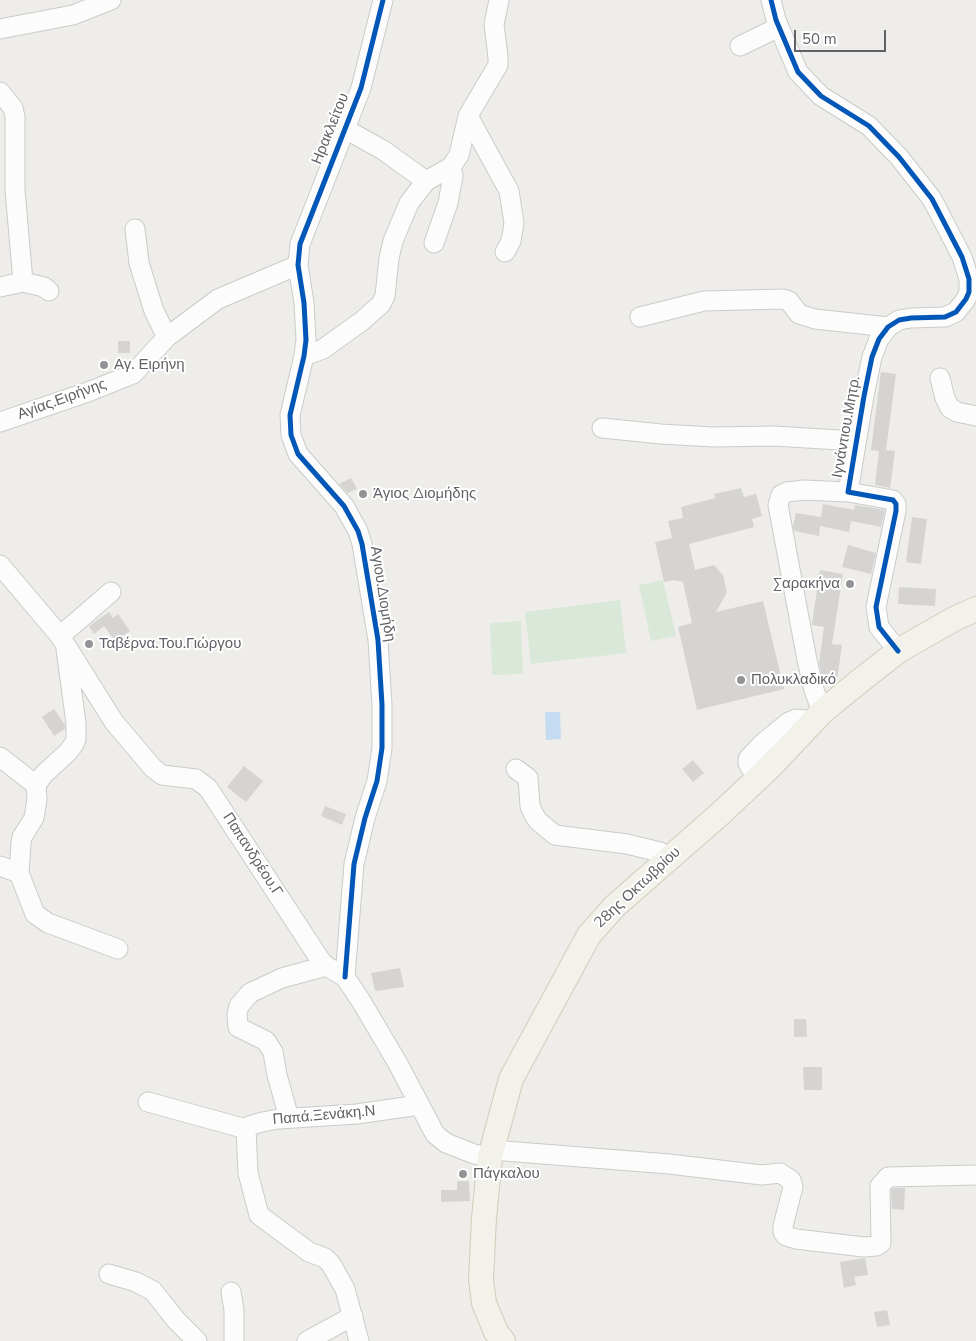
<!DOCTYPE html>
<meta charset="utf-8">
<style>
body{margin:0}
#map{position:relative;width:976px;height:1341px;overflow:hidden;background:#eeede9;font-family:"Nunito Sans",sans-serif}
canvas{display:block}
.scale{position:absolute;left:794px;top:30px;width:92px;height:22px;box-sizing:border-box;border:2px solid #5f6266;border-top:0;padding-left:6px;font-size:15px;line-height:18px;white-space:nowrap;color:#5f6266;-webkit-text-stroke:4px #fff;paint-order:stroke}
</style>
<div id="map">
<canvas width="976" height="1341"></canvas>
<div class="scale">50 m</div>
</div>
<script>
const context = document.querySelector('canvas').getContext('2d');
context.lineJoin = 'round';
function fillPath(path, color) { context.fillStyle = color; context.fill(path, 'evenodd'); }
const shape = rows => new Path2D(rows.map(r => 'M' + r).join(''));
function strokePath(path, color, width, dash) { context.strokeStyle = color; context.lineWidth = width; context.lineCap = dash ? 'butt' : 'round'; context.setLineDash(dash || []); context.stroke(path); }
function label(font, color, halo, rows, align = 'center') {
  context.font = font + ' "Nunito Sans",sans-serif'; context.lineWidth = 4; context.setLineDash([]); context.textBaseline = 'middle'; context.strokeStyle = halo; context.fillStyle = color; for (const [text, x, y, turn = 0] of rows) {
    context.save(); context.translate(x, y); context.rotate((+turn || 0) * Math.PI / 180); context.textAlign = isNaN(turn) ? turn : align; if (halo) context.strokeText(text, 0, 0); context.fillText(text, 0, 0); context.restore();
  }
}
const green = shape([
 [663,580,676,636,651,641,639,585],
 [620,600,626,653,531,664,525,612],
 [521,621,523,674,492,675,490,623]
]);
const water = shape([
 [545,712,560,712,561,739,546,740]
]);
const building = shape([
 [118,341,130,341,130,353,118,353],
 [881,372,896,374,886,450,895,451,890,488,875,485,879,451,871,450],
 [351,478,357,489,348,493,339,484],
 [741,488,744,497,756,494,762,516,752,519,754,527,689,544,695,570,714,565,723,575,727,592,716,612,763,601,784,689,697,710,678,627,692,623,683,582,673,580,664,582,655,542,672,538,668,521,683,518,681,507,715,498,714,494],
 [823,504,854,510,855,505,885,510,881,527,851,521,849,532,820,526,819,536,794,531,793,526,796,513,821,517],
 [912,517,927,519,921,564,906,562],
 [848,545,876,553,871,574,842,567],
 [820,570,843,574,832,644,842,645,837,681,823,680,819,663,824,627,812,625,812,623],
 [899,587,936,589,935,606,898,604],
 [109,612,113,618,118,614,130,631,115,641,104,626,94,634,89,626],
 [54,709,65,725,65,729,54,736,42,717],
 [693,760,704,773,693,782,682,769],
 [244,766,263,781,246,802,227,787],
 [325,806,346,814,342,825,321,816],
 [400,968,404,987,375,991,371,973],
 [794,1019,806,1019,807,1037,794,1037],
 [803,1067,822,1067,822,1090,804,1090],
 [457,1181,469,1181,470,1201,441,1202,441,1190,457,1190],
 [893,1188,905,1188,904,1210,892,1209,891,1190],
 [865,1258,868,1275,854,1277,856,1285,844,1288,840,1262],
 [887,1310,890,1325,877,1327,874,1312]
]);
const minor = shape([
 [771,0,776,20,798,72,821,96,869,126,899,157,932,199,962,257,969,279,969,292,966,299,956,312,945,317,911,318,899,320,888,327,879,339,872,357,864,396,848,492,893,500,896,504,896,511,876,607,879,627,898,651],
 [0,29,73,15,111,0],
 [740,46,779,27],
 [0,92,13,108,15,117,15,190,23,282,0,287],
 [468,116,509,191,514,223,511,241,505,252],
 [345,129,383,150,426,181,451,167,459,155,468,116,498,65,498,57,494,24,499,0],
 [135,229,139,263,154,311,167,337],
 [434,243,448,203,453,176,451,167],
 [23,282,44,287,49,291],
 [640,317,704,301,783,299,789,301,799,314,815,319,888,327],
 [304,356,323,349,362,321,381,304,385,296,389,258,393,241,409,203,426,181],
 [940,378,945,398,950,408,957,412,976,416],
 [0,422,88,392,133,374,167,337,218,299,298,265],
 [602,428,661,434,713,437,774,436,856,441],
 [0,565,60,636,114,722,153,768,162,775,196,779,208,788,321,961,326,966,345,977,361,1001,397,1062,435,1134,446,1143,474,1154,490,1157],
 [60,636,111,592],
 [66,649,76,723,76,739,74,744,68,752,44,774,36,785,37,799,34,818,22,837,21,843,19,873,35,914,48,923,118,949],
 [822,712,814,690,807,660,778,505,781,495,787,492,804,490,848,492],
 [0,757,36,785],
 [516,769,528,778,530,806,533,813,538,821,555,835,627,844,660,852,670,858],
 [757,779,748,763,748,759,763,743,789,722,796,719,814,721],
 [0,866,19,873],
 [345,977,354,864,365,818,377,781,382,748,382,705,378,640,362,544,358,531,344,506,298,454,291,435,290,415,304,356,306,340,304,303,298,265,300,244,361,88,383,0],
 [148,1102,246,1129],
 [289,1118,277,1075,273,1052,266,1041,238,1027,237,1014,239,1006,250,993,282,978,326,966],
 [492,1150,669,1164,762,1175,780,1173,791,1180,793,1187,783,1226,783,1232,786,1236,796,1239,864,1247,876,1246,881,1243,880,1186,888,1177,976,1175],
 [109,1274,136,1282,153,1291,176,1320,197,1341],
 [231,1292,234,1310,234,1341],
 [307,1341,353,1316],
 [359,1341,345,1289,331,1264,325,1258,309,1252,259,1215,248,1173,246,1129,249,1126,262,1122,279,1119,357,1114,419,1105]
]);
const major = shape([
 [503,1341,496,1332,484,1303,481,1280,484,1218,490,1157,511,1079,589,935,615,906,720,814,770,767,822,712,856,684,898,651,954,619,976,609]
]);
const cycleway = shape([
 [771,0,776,20,798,72,821,96,869,126,899,157,932,199,962,257,969,279,969,292,966,299,956,312,945,317,911,318,899,320,888,327,879,339,872,357,864,396,848,492,893,500,896,504,896,511,876,607,879,627,898,651],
 [345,977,354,864,365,818,377,781,382,748,382,705,378,640,362,544,358,531,344,506,298,454,291,435,290,415,304,356,306,340,304,303,298,265,300,244,361,88,383,0]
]);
const markers = [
 [104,365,5,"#919394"],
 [363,494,5,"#919394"],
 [850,584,5,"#919394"],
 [89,644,5,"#919394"],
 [741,680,5,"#919394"],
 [463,1174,5,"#919394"]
];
const streetNames = [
 ["Ηρακλείτου",331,129,-68],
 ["Αγίας.Ειρήνης",62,400,-20],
 ["Ιγνάντιου.Μητρ.",847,427,-80],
 ["Αγιου.Διομήδη",382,594,81],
 ["Παπανδρέου.Γ",252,855,57],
 ["28ης Οκτωβρίου",638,888,-43],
 ["Παπά.Ξενάκη.Ν",324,1116,-5]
];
const poiNames = [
 ["Αγ. Ειρήνη",114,365],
 ["Άγιος Διομήδης",373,494],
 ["Σαρακήνα",840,584,"right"],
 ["Ταβέρνα.Του.Γιώργου",99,644],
 ["Πολυκλαδικό",751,680],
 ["Πάγκαλου",473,1174]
];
fillPath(green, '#d9e8d8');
fillPath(water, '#c4dbf1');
fillPath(building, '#d5d4d2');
strokePath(minor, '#cbcbca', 21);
strokePath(major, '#d2cdba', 26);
strokePath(minor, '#fcfcfc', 19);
strokePath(major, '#f2f1ea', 24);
strokePath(cycleway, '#0057b8', 5);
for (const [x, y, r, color] of markers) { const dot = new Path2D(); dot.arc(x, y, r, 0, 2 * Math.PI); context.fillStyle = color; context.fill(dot); strokePath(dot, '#fff', 2); }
label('15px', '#5f6266', '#fff', streetNames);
label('15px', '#5f6266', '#fff', poiNames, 'left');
</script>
